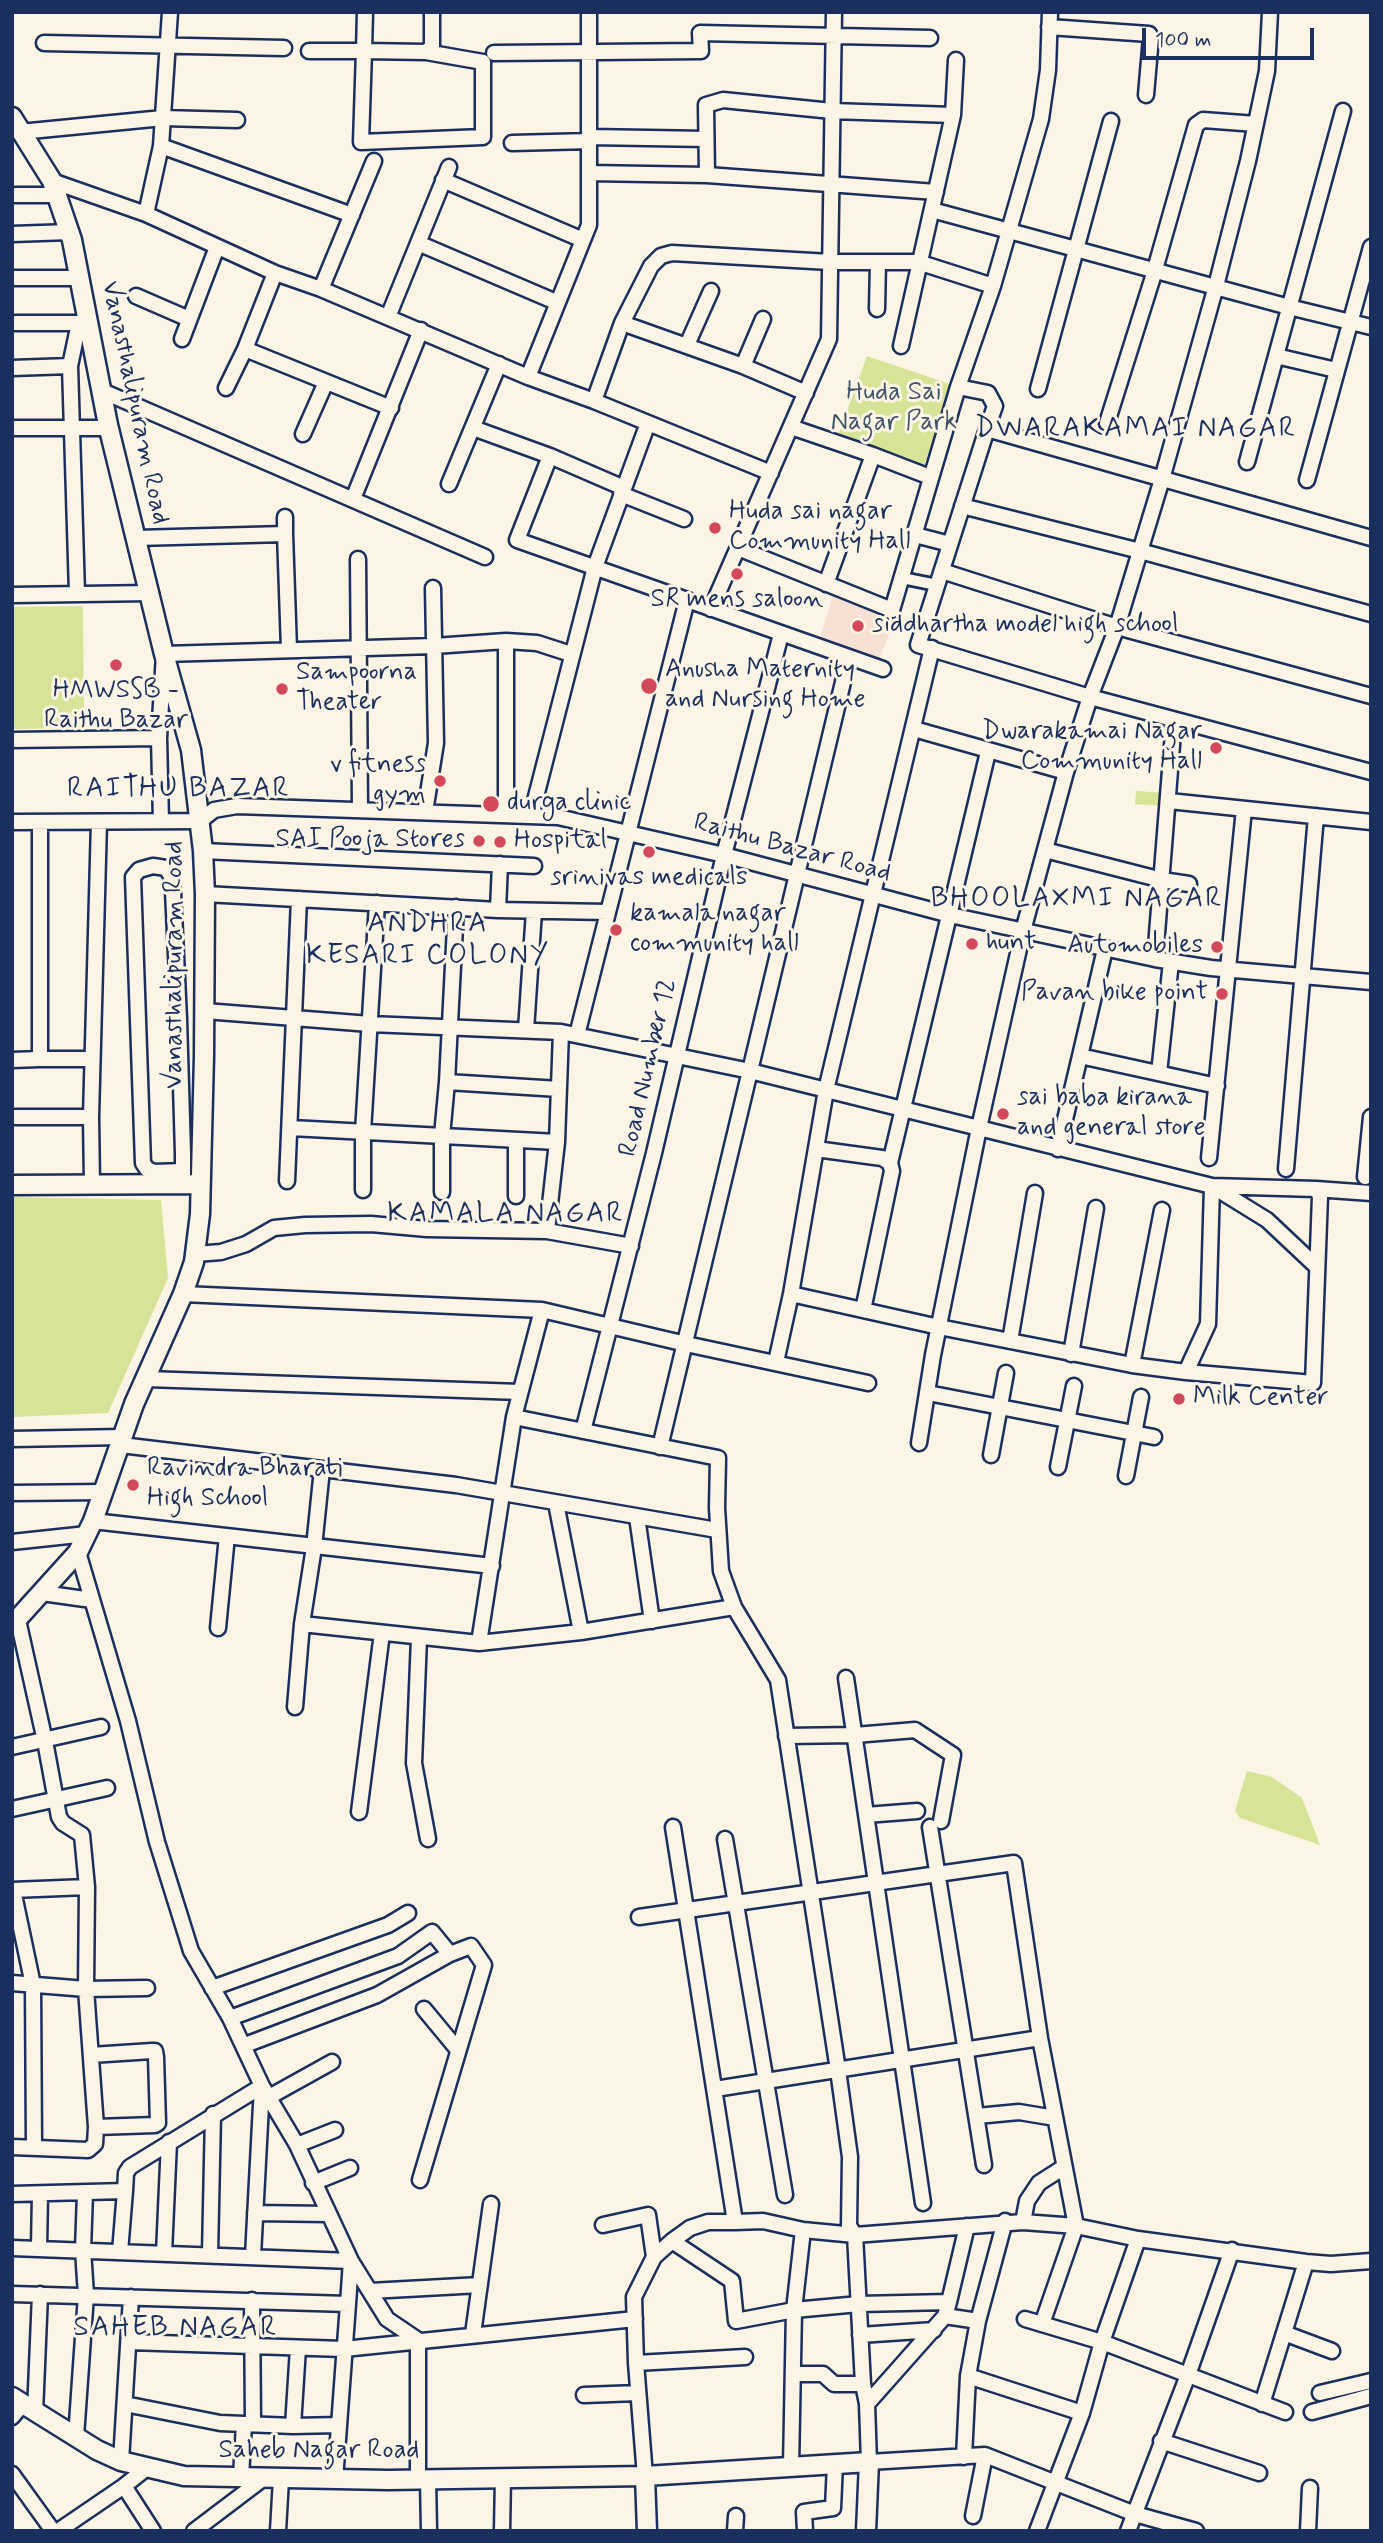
<!DOCTYPE html>
<style>
body{margin:0}
#map{position:relative;width:1383px;height:2543px;overflow:hidden;background:#fcf5e5;font-family:Mynerve,sans-serif}
canvas{display:block}
.frame{position:absolute;inset:0;border:14px solid #1b2f5e;pointer-events:none}
.scale{position:absolute;left:1142px;top:28px;width:172px;height:32px;box-sizing:border-box;border:4px solid #1b2f5e;border-top:0;padding-left:9px;font-size:21px;line-height:24px;white-space:nowrap;color:#1b2f5e;-webkit-text-stroke:5px #fcf5e5;paint-order:stroke}
</style>
<div id="map">
<canvas width="1383" height="2543"></canvas>
<div class="frame"></div>
<div class="scale">100 m</div>
</div>
<script>
const context = document.querySelector('canvas').getContext('2d');
context.lineJoin = 'round';
function fillPath(path, color) { context.fillStyle = color; context.fill(path, 'evenodd'); }
const shape = rows => new Path2D(rows.map(r => 'M' + r).join(''));
function strokePath(path, color, width, dash) { context.strokeStyle = color; context.lineWidth = width; context.lineCap = dash ? 'butt' : 'round'; context.setLineDash(dash || []); context.stroke(path); }
function label(font, color, halo, rows, align = 'center') {
  context.font = font + ' Mynerve,sans-serif'; context.lineWidth = 6; context.setLineDash([]); context.textBaseline = 'middle'; context.strokeStyle = halo; context.fillStyle = color; for (const [text, x, y, turn = 0] of rows) {
    context.save(); context.translate(x, y); context.rotate((+turn || 0) * Math.PI / 180); context.textAlign = isNaN(turn) ? turn : align; if (halo) context.strokeText(text, 0, 0); context.fillText(text, 0, 0); context.restore();
  }
}
const built = shape([
 [834,592,898,614,879,659,820,638]
]);
const green = shape([
 [867,356,953,385,924,465,839,433],
 [83,606,84,728,12,729,12,607],
 [1136,791,1165,793,1165,806,1135,804],
 [12,1197,161,1200,168,1278,108,1413,12,1417],
 [1247,1771,1272,1777,1302,1798,1320,1845,1240,1818,1235,1811]
]);
const pedestrian = shape([
 [902,578,937,585]
]);
const minor = shape([
 [1049,27,1149,34,1151,37,1146,95],
 [44,43,284,48],
 [309,51,364,51,426,52,483,62,483,137,361,142,364,51,365,12],
 [426,52,432,47,432,12],
 [494,53,701,51,700,33,930,38],
 [20,132,163,118,237,120],
 [590,137,706,139],
 [512,143,590,141],
 [161,146,352,215],
 [589,173,707,175,936,192],
 [707,175,706,105,723,100,832,111,953,115],
 [443,180,583,240],
 [52,181,146,214,275,273,321,289,528,377,594,401,771,473],
 [12,195,59,195],
 [932,210,1289,307,1371,327],
 [146,214,161,146,170,12],
 [12,234,70,232],
 [418,243,556,302],
 [12,278,80,278],
 [321,289,374,161],
 [136,296,189,319],
 [877,309,878,262],
 [388,317,449,167],
 [12,323,88,323],
 [622,323,743,366,806,393],
 [182,339,217,247],
 [687,345,711,291],
 [901,346,953,115,956,60],
 [245,349,391,408],
 [1276,356,1336,370],
 [743,366,763,319],
 [12,368,70,366],
 [528,377,589,225,589,12],
 [958,387,988,393,995,406,987,429],
 [226,388,245,349,275,273],
 [1038,389,1111,121],
 [102,391,485,557],
 [594,401,622,323,651,266,661,256,672,253,830,262,918,262,993,286],
 [1107,423,1152,280,1196,125,1203,120,1256,124],
 [791,427,873,455,930,477],
 [12,428,109,428],
 [473,428,550,456,624,488],
 [303,434,326,382],
 [550,456,517,540,883,669],
 [1247,462,1343,111],
 [1307,480,1371,247],
 [449,484,499,364],
 [621,494,684,519],
 [353,499,421,330],
 [962,506,1140,551,1371,614],
 [285,517,285,534],
 [915,535,950,544],
 [136,538,285,534,289,649],
 [1371,538,987,429,918,645,1090,697,1371,772],
 [738,548,892,610,958,387,993,286,1041,119,1048,70,1050,12],
 [358,559,360,809],
 [942,571,1117,627,1371,696],
 [826,584,873,455],
 [77,593,70,366,79,323],
 [12,595,151,593],
 [711,609,829,339,834,12],
 [914,729,1066,772],
 [12,740,159,738],
 [1169,801,1371,822],
 [425,812,436,743,433,588],
 [506,815,506,641],
 [531,816,595,567,648,423],
 [161,821,159,738,164,654,434,646,506,641,537,643,571,654],
 [12,822,200,821,214,810,237,806,558,817,724,855,950,915,1155,959,1211,968,1371,982],
 [40,822,40,1059,92,1059],
 [1045,850,1162,880,1189,884],
 [203,851,534,866],
 [205,894,498,910,607,912],
 [498,910,500,864],
 [1105,949,1080,1056,1217,1086],
 [1155,959,1174,720],
 [205,1011,370,1024,561,1032,750,1071,1212,1186,1267,1220,1317,1267],
 [526,1030,534,911],
 [577,1035,687,600],
 [12,1060,40,1059],
 [1159,1073,1171,962],
 [447,1082,559,1089],
 [12,1117,91,1117],
 [291,1128,557,1142],
 [816,1149,882,1158,890,1163,892,1171,863,1310],
 [1058,1149,1080,1056],
 [1209,1158,1244,809],
 [890,1163,988,752],
 [1286,1169,1316,816],
 [183,1171,154,1172,147,1169,143,1163,133,877,139,870,153,866,166,868,171,876,173,891,179,1019,183,1153,183,1184],
 [1365,1177,1371,1117],
 [287,1181,299,899],
 [92,1184,91,1117,99,822],
 [1316,1189,1371,1193],
 [363,1190,363,1132,377,903],
 [442,1192,442,1136,447,1082,456,907],
 [516,1196,516,1140],
 [547,1231,557,1142,561,1032],
 [196,1254,221,1252,246,1244,274,1228,305,1225,371,1224,427,1229,547,1231,631,1246],
 [183,1294,542,1310,686,1344,868,1383],
 [791,1294,939,1327,1132,1365,1162,1210],
 [1010,1341,1035,1193],
 [1071,1354,1096,1208],
 [776,1362,791,1294,826,1090,932,648],
 [1132,1365,1186,1372,1313,1383,1320,1196,1316,1189,1212,1186,1208,1324,1186,1372],
 [147,1379,520,1392],
 [928,1393,1154,1437],
 [514,1417,718,1458,717,1508,721,1571,734,1607,778,1680,838,2070,850,2157,849,2226,855,2235,863,2384,867,2404,869,2462,985,2455,1135,2514,1196,2531],
 [583,1431,654,1153,724,855,781,634],
 [12,1439,123,1437],
 [919,1443,933,1355,979,1128,1023,931,1066,772,1090,697,1117,627,1162,479,1216,286,1248,161,1267,71,1270,12],
 [121,1445,456,1485,717,1530],
 [660,1447,849,657],
 [991,1455,1006,1373],
 [1058,1467,1074,1386],
 [1126,1476,1141,1397],
 [12,1493,104,1492],
 [556,1503,581,1632],
 [637,1517,652,1621],
 [93,1521,492,1566],
 [12,1542,87,1534],
 [78,1552,128,1721,157,1842,191,1951,230,2018,262,2086,297,2145,351,2261,348,2304],
 [42,1593,92,1600],
 [302,1624,479,1643,581,1632,734,1607],
 [218,1628,227,1536],
 [419,1638,414,1763,428,1839],
 [479,1643,514,1417,542,1310],
 [846,1678,923,2203],
 [295,1707,302,1624,314,1547,322,1469],
 [786,1736,855,1735,915,1730,953,1755,941,1821],
 [12,1747,101,1727],
 [12,1809,107,1788],
 [359,1812,382,1633],
 [866,1815,917,1811],
 [673,1827,735,2222,763,2221,803,2230,855,2235,1023,2222,1076,2226,1138,2239,1306,2262,1331,2264,1371,2261],
 [930,1827,984,2165],
 [725,1839,785,2195],
 [12,1890,87,1887],
 [13,1890,33,1985,34,2147],
 [639,1917,1014,1863,1040,2038,1076,2226,1042,2324],
 [12,1983,86,1989,147,1988],
 [212,1988,388,1925,408,1913],
 [424,2009,458,2050],
 [230,2018,398,1956,432,1932,450,1954],
 [245,2045,377,1995,450,1954,471,1946,484,1965,420,2180],
 [91,2055,152,2051,155,2051,156,2057,158,2123,155,2125,96,2127],
 [715,2089,1040,2038],
 [269,2097,332,2062],
 [977,2116,1019,2112,1055,2118],
 [297,2145,335,2130],
 [12,2147,88,2150,95,2144,96,2127,86,1989,87,1887,82,1835,63,1823,59,1817,45,1741,18,1620],
 [313,2183,350,2168],
 [12,2194,125,2191,126,2173,130,2167,262,2086,253,2256],
 [255,2213,328,2214],
 [1023,2222,1027,2201,1039,2183,1064,2167],
 [603,2225,648,2215,654,2257],
 [672,2241,732,2281,736,2321,794,2310,859,2304,949,2302,945,2316,978,2321],
 [12,2248,351,2261,387,2319,418,2340,418,2479],
 [39,2248,40,2194],
 [120,2252,125,2191],
 [164,2253,169,2142],
 [210,2254,213,2114],
 [370,2291,480,2285],
 [12,2294,348,2304,335,2480],
 [252,2300,253,2424],
 [949,2302,967,2226],
 [1025,2319,1102,2342,1285,2412],
 [1284,2333,1332,2351],
 [473,2334,491,2204],
 [860,2335,934,2330],
 [129,2342,344,2349,635,2319],
 [636,2363,745,2357],
 [793,2374,823,2374,834,2384,863,2384],
 [968,2376,1082,2413],
 [1320,2393,1371,2381],
 [584,2395,638,2393],
 [125,2404,220,2423,293,2426,339,2425],
 [867,2404,945,2316],
 [1262,2404,1306,2262],
 [1312,2412,1371,2396],
 [35,2413,40,2294],
 [12,2417,23,2404],
 [293,2426,298,2348],
 [76,2437,86,2295,83,2250,85,2193],
 [1161,2441,1259,2473],
 [964,2457,968,2376,978,2321,1005,2221],
 [121,2461,131,2297],
 [148,2467,124,2486,153,2531],
 [791,2467,794,2310,803,2230],
 [12,2474,53,2531],
 [645,2476,636,2363,634,2297,654,2257,672,2241,690,2228,708,2222,735,2222],
 [241,2477,244,2424],
 [428,2479,429,2531],
 [973,2516,985,2455],
 [58,2531,124,2486],
 [194,2531,264,2478],
 [278,2531,281,2479],
 [502,2531,503,2477],
 [735,2531,736,2516],
 [805,2531,804,2512,833,2508,835,2464],
 [1037,2531,1082,2413,1102,2342,1138,2239],
 [1128,2531,1188,2375,1232,2250],
 [1308,2531,1310,2488]
]);
const tertiary = shape([
 [12,117,52,181,72,240,108,425,164,654,191,750,203,851,205,894,204,1056,200,1214,194,1262,183,1294,134,1404,93,1521,78,1552,12,1625],
 [12,1185,200,1184],
 [12,2397,97,2450,121,2461,184,2476,388,2480,645,2476,869,2462,866,2531],
 [645,2476,647,2531]
]);
const markers = [
 [715,528,7,"#d1495b"],
 [737,574,7,"#d1495b"],
 [858,626,7,"#d1495b"],
 [116,665,7,"#d1495b"],
 [649,686,9,"#d1495b"],
 [282,689,7,"#d1495b"],
 [1216,748,7,"#d1495b"],
 [440,781,7,"#d1495b"],
 [491,804,9,"#d1495b"],
 [479,841,7,"#d1495b"],
 [500,842,7,"#d1495b"],
 [649,852,7,"#d1495b"],
 [616,930,7,"#d1495b"],
 [972,944,7,"#d1495b"],
 [1217,947,7,"#d1495b"],
 [1222,994,7,"#d1495b"],
 [1003,1114,7,"#d1495b"],
 [1179,1399,7,"#d1495b"],
 [133,1485,7,"#d1495b"]
];
const parkNames = [
 ["Huda Sai",894,394],
 ["Nagar Park",894,424]
];
const streetNames = [
 ["Vanasthalipuram Road",134,403,78],
 ["Raithu Bazar Road",792,849,15],
 ["Vanasthalipuram Road",176,965,-90],
 ["Road Number 12",649,1068,-77],
 ["Saheb Nagar Road",319,2452]
];
const poiNames = [
 ["Huda sai nagar",729,513],
 ["Community Hall",729,543],
 ["SR mens saloon",737,601,"center"],
 ["siddhartha model high school",872,626],
 ["Anusha Maternity",665,671],
 ["and Nursing Home",665,701],
 ["Sampoorna",296,674],
 ["Theater",296,704],
 ["HMWSSB -",116,692,"center"],
 ["Raithu Bazar",116,722,"center"],
 ["Dwarakamai Nagar",1202,733,"right"],
 ["Community Hall",1202,763,"right"],
 ["v fitness",426,766,"right"],
 ["gym",426,796,"right"],
 ["durga clinic",507,804],
 ["SAI Pooja Stores",465,841,"right"],
 ["Hospital",514,842],
 ["srinivas medicals",649,879,"center"],
 ["kamala nagar",630,915],
 ["community hall",630,945],
 ["hunt",986,944],
 ["Automobiles",1203,947,"right"],
 ["Pavan bike point",1208,994,"right"],
 ["sai baba kirana",1017,1099],
 ["and general store",1017,1129],
 ["Milk Center",1193,1399],
 ["Ravindra Bharati",147,1470],
 ["High School",147,1500]
];
const neighbourhoodNames = [
 ["DWARAKAMAI NAGAR",1136,430],
 ["RAITHU BAZAR",179,790],
 ["BHOOLAXMI NAGAR",1077,900],
 ["ANDHRA",428,925],
 ["KESARI COLONY",428,957],
 ["KAMALA NAGAR",506,1215],
 ["SAHEB NAGAR",176,2329]
];
fillPath(built, '#f7e0d4');
fillPath(green, '#d7e396');
strokePath(pedestrian, '#1b2f5e', 16);
strokePath(minor, '#1b2f5e', 19);
strokePath(tertiary, '#1b2f5e', 23);
strokePath(pedestrian, '#fcf5e5', 10);
strokePath(minor, '#fcf5e5', 14);
strokePath(tertiary, '#fcf5e5', 18);
for (const [x, y, r, color] of markers) { const dot = new Path2D(); dot.arc(x, y, r, 0, 2 * Math.PI); context.fillStyle = color; context.fill(dot); strokePath(dot, '#fcf5e5', 2.5); }
label('26px', '#415369', '#fcf5e5', parkNames);
label('26px', '#1b2f5e', '#fcf5e5', streetNames);
label('26px', '#1b2f5e', '#fcf5e5', poiNames, 'left');
context.letterSpacing = '2px';
label('28px', '#1b2f5e', '#fcf5e5', neighbourhoodNames);
context.letterSpacing = '0px';
</script>
